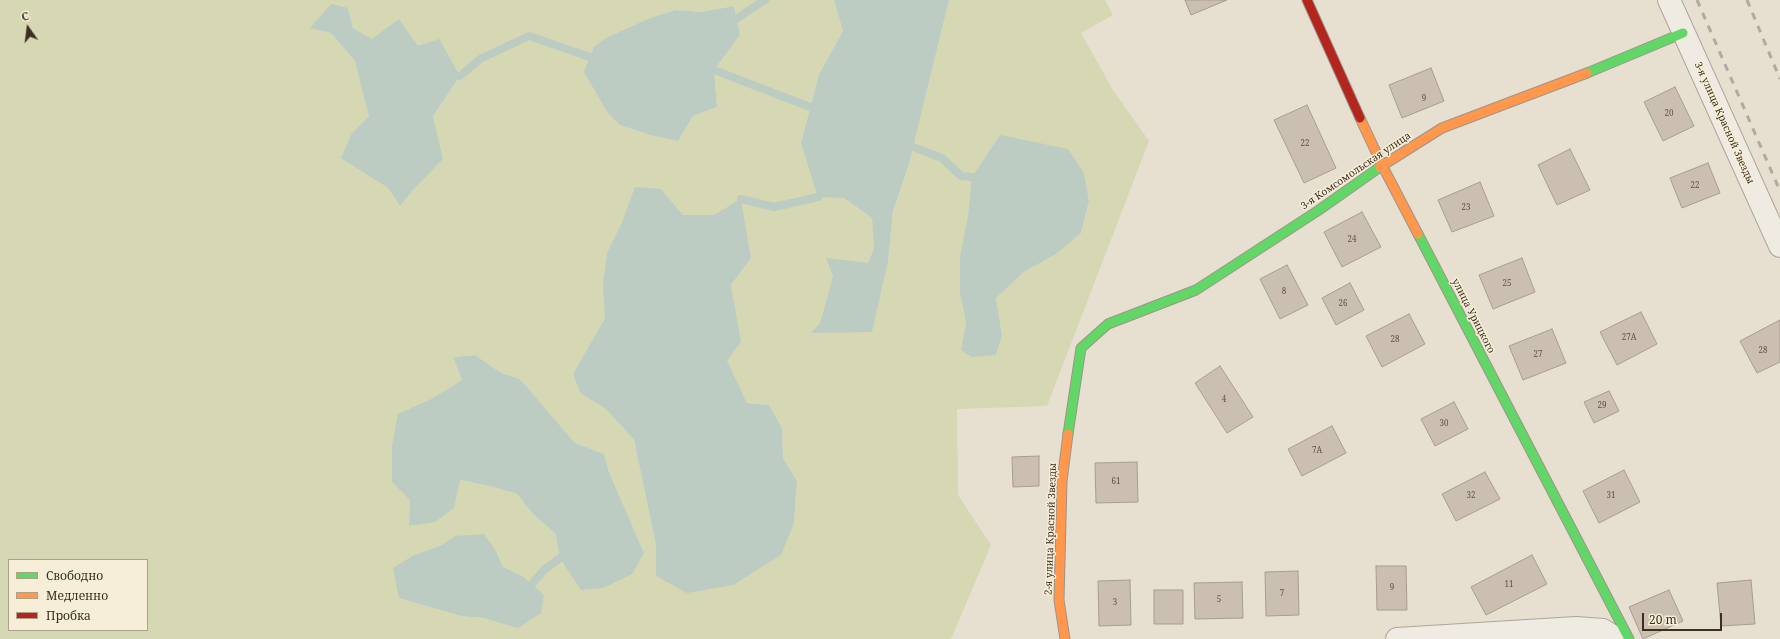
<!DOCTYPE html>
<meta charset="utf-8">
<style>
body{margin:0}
#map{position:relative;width:1780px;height:639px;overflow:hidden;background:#e7e0d1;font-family:"Noto Serif",serif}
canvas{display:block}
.legend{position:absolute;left:8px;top:559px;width:140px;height:72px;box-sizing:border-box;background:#f7eed8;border:1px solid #ada18e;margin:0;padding:5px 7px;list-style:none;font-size:12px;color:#3d2e20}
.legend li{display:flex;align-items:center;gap:8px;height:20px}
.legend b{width:20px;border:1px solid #ada18e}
.north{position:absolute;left:8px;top:8px;width:40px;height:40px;-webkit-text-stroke:3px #f7eed8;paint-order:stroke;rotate:346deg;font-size:11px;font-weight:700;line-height:16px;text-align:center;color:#3d2e20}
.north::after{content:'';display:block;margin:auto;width:14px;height:18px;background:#3d2e20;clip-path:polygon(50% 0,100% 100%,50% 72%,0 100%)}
.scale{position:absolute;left:1642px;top:613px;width:80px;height:18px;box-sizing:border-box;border:2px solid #3d2e20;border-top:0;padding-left:5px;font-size:12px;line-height:14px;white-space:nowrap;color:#3d2e20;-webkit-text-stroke:3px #f7eed8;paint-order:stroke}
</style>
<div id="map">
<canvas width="1780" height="639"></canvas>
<ul class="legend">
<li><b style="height:5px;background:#63d668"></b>Свободно</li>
<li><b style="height:5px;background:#ff974d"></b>Медленно</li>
<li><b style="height:5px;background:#b3261e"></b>Пробка</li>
</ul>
<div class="north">С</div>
<div class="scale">20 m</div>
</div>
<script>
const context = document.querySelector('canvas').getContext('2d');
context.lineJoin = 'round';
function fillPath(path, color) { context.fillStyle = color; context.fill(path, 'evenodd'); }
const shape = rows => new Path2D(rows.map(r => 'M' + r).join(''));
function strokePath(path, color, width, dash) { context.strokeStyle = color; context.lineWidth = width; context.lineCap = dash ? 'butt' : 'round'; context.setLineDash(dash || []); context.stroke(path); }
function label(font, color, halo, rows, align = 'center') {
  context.font = font + ' "Noto Serif",serif'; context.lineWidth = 3; context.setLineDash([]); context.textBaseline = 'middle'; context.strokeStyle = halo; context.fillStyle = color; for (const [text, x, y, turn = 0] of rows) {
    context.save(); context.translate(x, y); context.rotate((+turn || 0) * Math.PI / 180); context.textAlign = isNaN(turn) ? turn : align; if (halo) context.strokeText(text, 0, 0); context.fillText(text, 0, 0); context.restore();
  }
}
const green = shape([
 [0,0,834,0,843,31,819,74,801,143,844,198,872,218,874,248,868,263,833,276,820,323,812,333,872,331,888,262,893,211,909,164,949,0,1105,0,1113,15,1081,33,1113,90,1149,141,1047,406,957,409,958,495,991,545,951,639,0,639],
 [734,6,740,35,714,70,717,107,693,116,678,141,650,135,620,125,607,38,650,18,675,10,701,12],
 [348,8,353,28,373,40,399,19,418,46,460,76,433,116,443,159,412,191,400,206,388,188,342,158,352,133,369,116,364,92,355,61,331,33,311,28],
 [1000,135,1084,173,1089,201,1081,233,1056,254,1024,272,996,298,1002,335,961,350,966,322,968,216,973,177],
 [661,189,683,215,714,215,741,200,751,258,731,285,734,305,727,360,747,403,769,405,782,428,783,458,797,481,794,523,656,576,656,545,634,440,606,409,580,393,573,374,605,318,607,253,622,222],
 [475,355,501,373,520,379,575,443,604,454,609,472,644,553,560,558,555,533,534,515,517,494,490,486,460,480,409,526,410,500,398,415,431,399,462,380,453,357],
 [455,536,496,551,503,567,524,577,544,595,484,618,461,616,399,598,414,555,440,546],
 [9,560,147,560,147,630,9,630]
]);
const water = shape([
 [834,0,949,0,909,164,893,211,888,262,872,332,811,333,820,323,833,276,826,258,868,263,874,248,872,218,844,198,818,197,801,143,819,74,843,31],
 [331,4,348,8,353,28,372,39,399,19,418,46,439,39,460,76,433,116,443,159,412,191,400,206,388,188,341,158,352,133,369,116,355,61,331,33,310,28],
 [734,6,740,35,714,70,717,107,693,116,678,141,650,135,620,125,608,113,584,72,594,47,606,38,650,18,675,10,701,12],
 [1000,135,1068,149,1084,173,1089,201,1081,233,1056,254,1024,272,996,298,1002,335,996,355,972,357,961,350,966,322,960,293,960,257,968,216,972,177],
 [635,187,661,189,683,215,714,215,741,199,751,258,731,285,741,342,727,360,747,403,769,405,782,428,783,458,797,481,794,523,781,555,733,585,687,593,656,576,656,545,634,440,606,409,580,393,573,374,605,318,603,285,607,253,622,222],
 [475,355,501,373,520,379,575,443,604,454,609,472,644,553,632,574,603,588,581,590,560,558,555,533,534,515,517,494,490,486,460,480,454,508,435,522,409,526,410,500,392,482,392,446,398,414,431,399,462,380,453,357],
 [484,534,496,551,503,567,524,577,544,595,541,613,518,628,484,618,461,616,399,598,393,568,414,555,440,546,455,536]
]);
const stream = shape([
 [736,19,765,0],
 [714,70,810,107],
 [460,76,480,59,529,36,590,57],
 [913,147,942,158,961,176,972,177],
 [741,199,774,207,818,197],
 [532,584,544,570,560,558]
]);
const building = shape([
 [1185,0,1227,0,1191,15,1185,0],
 [1431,68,1444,101,1402,118,1389,85,1431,68],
 [1675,87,1694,126,1663,141,1644,102,1675,87],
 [1307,105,1336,168,1304,183,1274,120,1307,105],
 [1570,149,1590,190,1557,205,1538,165,1570,149],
 [1708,163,1720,193,1682,208,1670,178,1708,163],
 [1480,182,1494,216,1452,232,1438,200,1480,182],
 [1362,212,1381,247,1342,267,1324,232,1362,212],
 [1522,258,1535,292,1493,309,1479,275,1522,258],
 [1287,265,1308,305,1280,319,1260,279,1287,265],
 [1350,283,1364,310,1336,325,1322,298,1350,283],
 [1641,312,1657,344,1617,365,1600,332,1641,312],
 [1409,314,1425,344,1382,367,1366,336,1409,314],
 [1780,320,1780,362,1757,373,1740,341,1780,320],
 [1552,329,1566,363,1523,380,1509,346,1552,329],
 [1220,366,1253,417,1227,433,1195,383,1220,366],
 [1609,391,1619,411,1594,423,1584,402,1609,391],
 [1454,402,1468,429,1435,446,1421,419,1454,402],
 [1332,426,1346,453,1302,476,1288,449,1332,426],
 [1039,456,1039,486,1013,487,1012,457,1039,456],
 [1137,462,1138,502,1096,503,1095,463,1137,462],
 [1624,470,1640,502,1599,523,1583,491,1624,470],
 [1485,472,1500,499,1456,521,1442,494,1485,472],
 [1532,555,1547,584,1486,615,1471,587,1532,555],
 [1376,566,1406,566,1407,610,1377,610,1376,566],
 [1298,571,1299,615,1266,616,1265,572,1298,571],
 [1130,580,1131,625,1099,626,1098,581,1130,580],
 [1751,580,1755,624,1721,626,1717,583,1751,580],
 [1242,582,1243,618,1195,619,1194,583,1242,582],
 [1154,590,1183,590,1183,624,1154,624,1154,590],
 [1669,590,1683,621,1643,639,1629,607,1669,590]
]);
const street = shape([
 [1669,0,1780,246],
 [1397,639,1576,628,1603,630,1617,639]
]);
const fast = shape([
 [1587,73,1683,33],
 [1418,234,1629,639],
 [1068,434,1081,348,1108,324,1196,290,1319,210,1380,167]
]);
const slow = shape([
 [1360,118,1382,165,1418,234],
 [1380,167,1442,128,1587,73],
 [1065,639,1059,600,1062,481,1068,434]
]);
const jam = shape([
 [1307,0,1360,118]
]);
const rail = shape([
 [1697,0,1780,191],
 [1747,0,1780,79]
]);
const numberNames = [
 ["9",1424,99],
 ["20",1669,114],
 ["22",1305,144],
 ["22",1695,186],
 ["23",1466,208],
 ["24",1352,240],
 ["25",1507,284],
 ["8",1284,292],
 ["26",1343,304],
 ["27А",1629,338],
 ["28",1395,340],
 ["28",1763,351],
 ["27",1538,355],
 ["4",1224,400],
 ["29",1602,406],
 ["30",1444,424],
 ["7А",1317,451],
 ["61",1116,482],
 ["32",1471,496],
 ["31",1611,496],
 ["11",1509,585],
 ["9",1392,588],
 ["7",1282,594],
 ["5",1219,600],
 ["3",1115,603]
];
const streetNames = [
 ["3-я улица Красной Звезды",1724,123,66],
 ["3-я Комсомольская улица",1356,171,-34],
 ["улица Урицкого",1473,316,63],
 ["2-я улица Красной Звезды",1051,529,-88]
];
fillPath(green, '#d6d7b3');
fillPath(water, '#bcccc2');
strokePath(stream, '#bcccc2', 8);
fillPath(building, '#cbbfb2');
strokePath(building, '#a89c90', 1);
strokePath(street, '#ada599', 24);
strokePath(fast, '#9c958a', 11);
strokePath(slow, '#9c958a', 11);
strokePath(jam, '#9c958a', 11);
strokePath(street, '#efebe3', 22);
strokePath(fast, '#63d668', 9);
strokePath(slow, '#ff974d', 9);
strokePath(jam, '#b3261e', 9);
strokePath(rail, '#afaaa2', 3, [7, 7]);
label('8px', '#605244', null, numberNames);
label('10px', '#3d2e20', '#f7eed8', streetNames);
</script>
